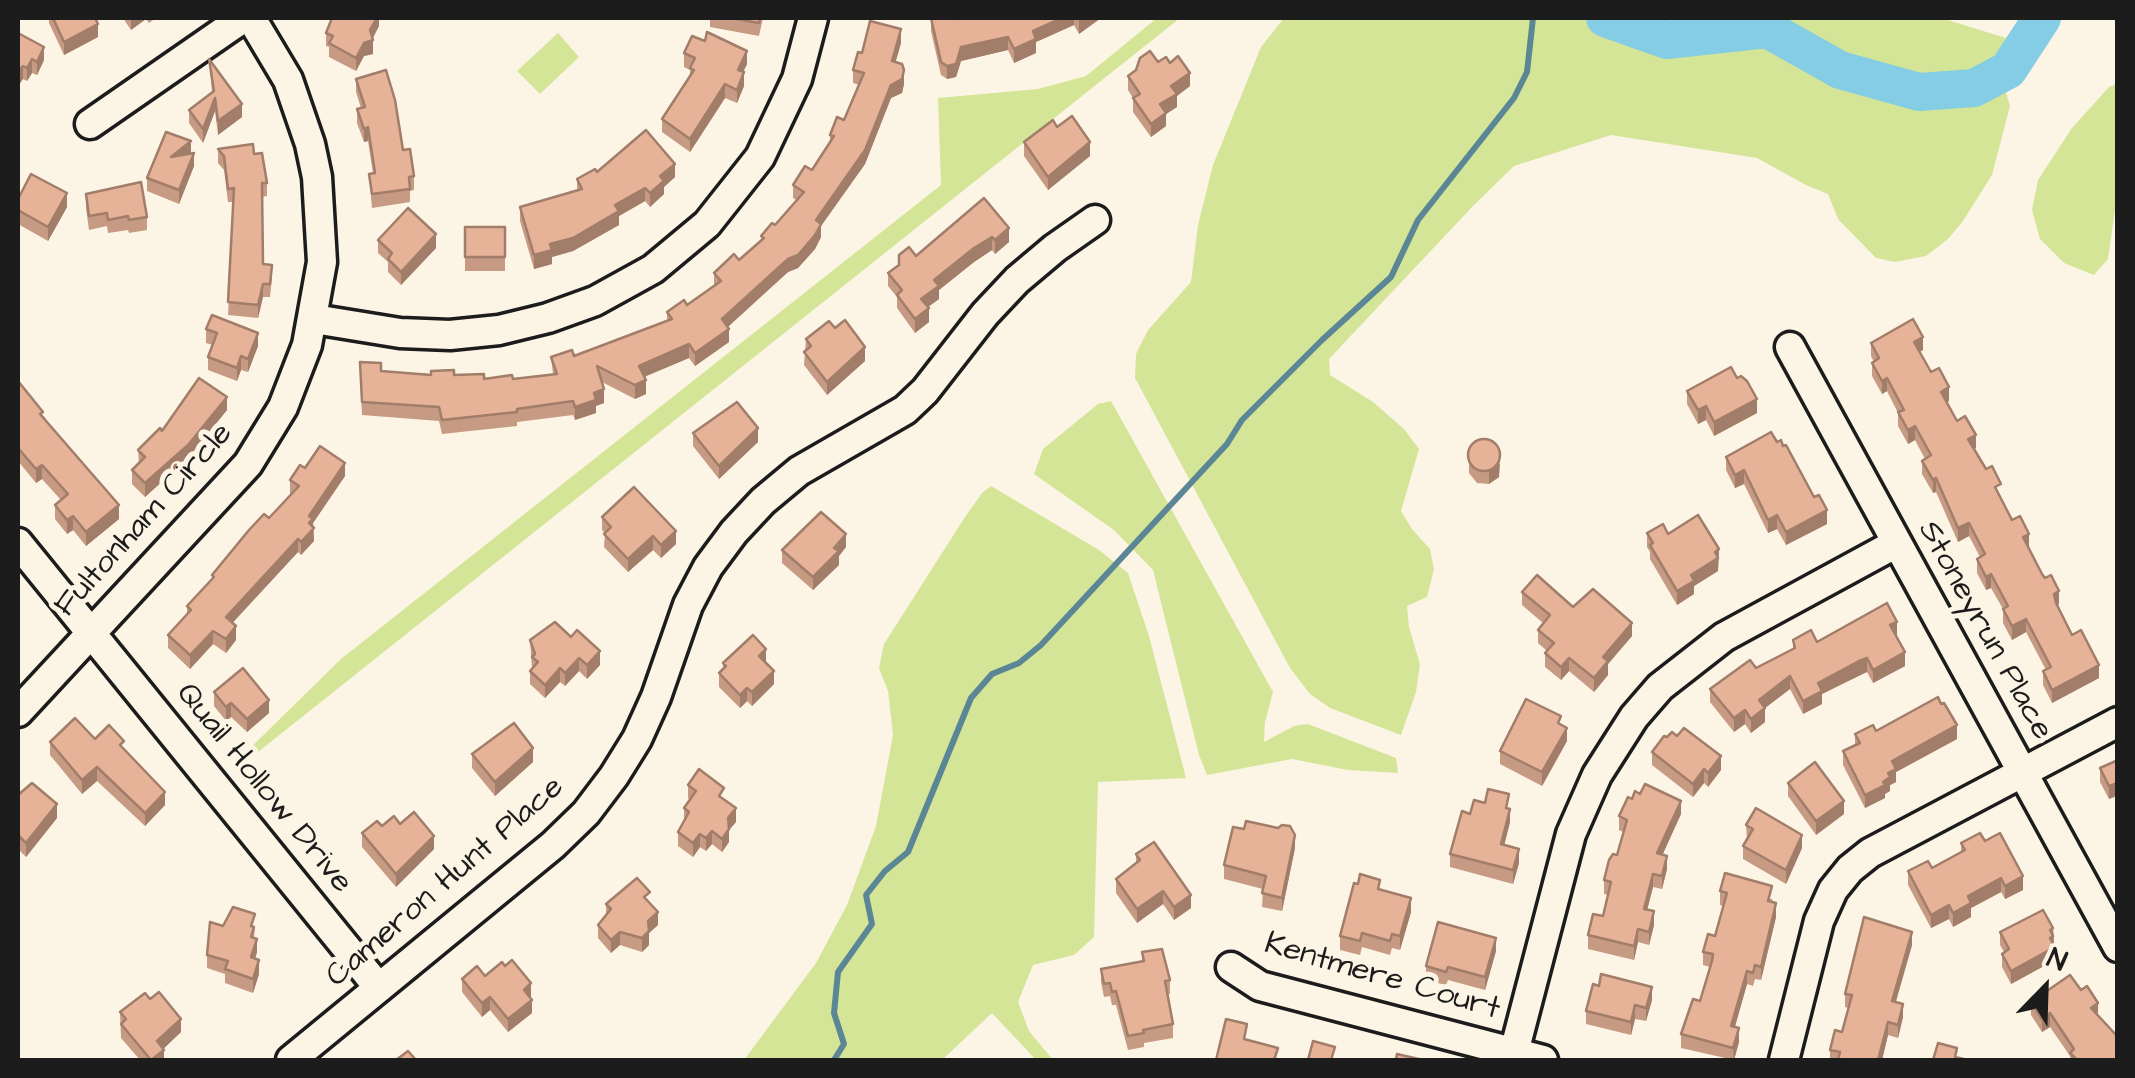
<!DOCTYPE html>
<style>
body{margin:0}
#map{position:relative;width:2135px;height:1078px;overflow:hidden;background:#fcf5e5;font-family:"Architects Daughter",sans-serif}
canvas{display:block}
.frame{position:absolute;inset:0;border:20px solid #1c1c1c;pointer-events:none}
.north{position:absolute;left:1995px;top:938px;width:100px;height:100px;-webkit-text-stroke:8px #fcf5e5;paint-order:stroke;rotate:23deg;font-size:28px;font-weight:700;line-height:40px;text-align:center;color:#1c1c1c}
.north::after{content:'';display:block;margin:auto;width:35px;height:45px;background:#1c1c1c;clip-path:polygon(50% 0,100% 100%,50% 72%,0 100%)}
</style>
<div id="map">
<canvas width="2135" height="1078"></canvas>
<div class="frame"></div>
<div class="north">N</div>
</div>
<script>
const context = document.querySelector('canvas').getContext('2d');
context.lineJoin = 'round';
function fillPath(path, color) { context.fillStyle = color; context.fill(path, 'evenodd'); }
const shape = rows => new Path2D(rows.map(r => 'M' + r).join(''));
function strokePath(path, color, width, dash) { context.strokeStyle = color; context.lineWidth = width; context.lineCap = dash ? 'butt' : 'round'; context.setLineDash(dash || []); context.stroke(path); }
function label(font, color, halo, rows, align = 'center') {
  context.font = font + ' "Architects Daughter",sans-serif'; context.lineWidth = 10; context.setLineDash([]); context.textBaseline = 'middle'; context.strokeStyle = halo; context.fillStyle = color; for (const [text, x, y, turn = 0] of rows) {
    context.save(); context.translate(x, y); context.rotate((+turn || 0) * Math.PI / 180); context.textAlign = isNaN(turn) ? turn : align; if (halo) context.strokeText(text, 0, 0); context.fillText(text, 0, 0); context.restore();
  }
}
const green = shape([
 [1157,18,1180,18,243,764,238,760,341,659,941,185,938,98,1038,89,1086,76],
 [1284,18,1941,18,2006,38,1996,59,2010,106,1992,175,1963,221,1948,239,1926,256,1895,262,1876,258,1838,219,1828,194,1806,185,1757,158,1611,135,1514,166,1473,206,1329,359,1330,375,1373,402,1404,429,1419,449,1401,511,1412,529,1430,549,1434,569,1427,597,1407,606,1409,627,1420,664,1416,692,1401,735,1330,708,1310,694,1290,668,1135,378,1136,354,1148,330,1191,282,1198,225,1213,165,1261,47],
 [558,33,579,57,540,94,517,71],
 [2117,84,2117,196,2108,259,2094,275,2064,263,2040,239,2032,210,2038,180,2072,128,2109,87],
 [1111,401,1273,692,1265,722,1264,742,1294,726,1308,724,1396,758,1398,773,1348,770,1292,759,1207,775,1199,755,1153,570,1114,530,1034,474,1043,449,1098,404],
 [991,486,1099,550,1128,573,1149,636,1186,778,1098,782,1094,937,1074,955,1033,965,1018,1002,1029,1031,1053,1060,1036,1060,992,1013,942,1060,744,1060,816,963,847,905,876,826,893,735,888,691,879,668,884,644,965,517,982,493]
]);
const stream = shape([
 [834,1060,844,1044,834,1013,838,972,872,924,866,895,885,871,908,852,971,698,992,674,1019,663,1041,645,1227,444,1242,420,1322,340,1391,277,1418,220,1514,98,1527,72,1533,18]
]);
const river = shape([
 [1605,18,1667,40,1767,29,1840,70,1919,92,1974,88,2008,70,2042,18]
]);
const minor = shape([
 [90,124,243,18],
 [314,319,400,333,450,335,499,330,548,318,595,301,653,269,707,224,760,157,797,79,813,18],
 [1790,347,2118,947],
 [18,543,379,988],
 [18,712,248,464,283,407,307,345,322,262,317,177,310,144,288,80,251,18],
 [1231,967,1260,986,1543,1060],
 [291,1060,553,845,586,813,614,776,637,739,656,697,688,605,708,567,734,532,763,501,799,471,905,410,925,391,985,314,1017,280,1055,248,1095,220],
 [1512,1060,1571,834,1597,775,1634,717,1660,687,1724,637,1895,544],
 [1784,1060,1819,921,1833,890,1850,869,1870,853,2118,722]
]);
const wall = shape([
 [49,18,95,18,98,37,64,55,49,23],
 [123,18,156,18,149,23,146,19,131,30],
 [379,18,379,26,373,38,373,54,364,56,356,71,329,57,329,47,326,46,326,33],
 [710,18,763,18,759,36,710,27],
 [931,18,952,19,1101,18,1079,34,1074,25,1036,42,1036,53,1014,63,1008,50,961,61,956,77,947,79,941,75,931,31],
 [18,33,44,60,37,75,32,73,27,81,23,79,18,86],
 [901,43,895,62,904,84,902,93,891,98,865,164,821,226,821,237,815,249,798,268,788,272,728,327,729,342,695,366,689,358,644,377,646,394,635,399,602,382,604,403,596,406,596,413,575,420,573,415,517,422,517,426,442,434,439,421,362,415,360,375,381,371,513,379,553,374,551,357,574,356,667,321,667,312,687,305,714,286,714,273,739,260,761,241,761,236,775,225,796,200,793,198,793,185,812,170,830,143,830,135,844,120,859,85,853,83,853,70,862,53],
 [684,53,747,64,743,72,744,86,737,103,725,98,690,152,662,132,662,119,690,75,690,70,684,67],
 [209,59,242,117,218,135,215,111,203,143,189,123,189,110,212,92],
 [1158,62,1190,86,1177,96,1177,107,1166,114,1166,126,1151,137,1133,112,1133,98,1128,90,1128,76],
 [356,79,403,150,414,176,414,190,410,191,410,202,372,208,369,174,373,173,368,141,364,142,357,123,357,109,361,108,356,92],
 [1057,127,1090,156,1048,190,1024,156,1024,142],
 [218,149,254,154,267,183,267,196,262,197,263,264,272,278,270,297,263,297,258,318,228,315,234,202,228,202,224,170,218,163],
 [191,153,194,166,179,204,147,191,147,178],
 [597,172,675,177,664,187,664,194,650,207,645,201,619,216,619,225,573,251,552,257,552,264,534,269,520,221,520,207,577,190,577,179],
 [86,194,147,217,147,230,129,233,128,230,108,233,107,226,89,230,86,208],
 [984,198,1009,242,995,254,992,250,974,262,939,290,939,299,928,307,929,322,915,333,897,308,897,297,888,286,888,273,899,265,916,256],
 [18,199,67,207,48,241,18,224],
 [465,227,505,227,505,271,465,271],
 [378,240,436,248,401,285,388,272,388,262,378,253],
 [206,329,258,346,248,372,241,370,237,381,208,370,208,357,213,345,206,343],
 [806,339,865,361,827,395,804,365],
 [1871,343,1923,350,1919,352,1949,401,1946,402,1957,421,1976,448,1974,449,2012,520,2029,547,2028,548,2042,574,2059,604,2057,605,2072,635,2099,678,2052,703,2043,685,2043,671,2046,670,2026,632,2012,640,2003,623,2003,609,1991,588,1986,590,1977,573,1977,559,1980,557,1969,536,1958,542,1936,492,1933,493,1922,474,1922,461,1925,459,1915,440,1908,444,1898,426,1898,413,1887,391,1882,394,1872,376,1872,363,1874,362,1871,356],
 [18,381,119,519,86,546,73,530,67,534,55,519,55,505,61,500,42,479,36,483,18,461],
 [1687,391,1757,413,1714,436,1706,420,1698,424,1687,404],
 [227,410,188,458,145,497,132,484,132,470,139,463,138,450,162,431],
 [693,433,758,442,719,479,693,446],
 [1726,457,1827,524,1786,545,1777,529,1768,533,1744,484,1735,488,1726,470],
 [1469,460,1500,464,1499,477,1489,484,1477,483,1469,473],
 [305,468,345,476,313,523,314,541,301,555,298,552,232,623,236,640,226,653,213,644,190,669,168,648,168,635,187,614,187,606,212,580,212,575,291,495,290,493,290,480],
 [602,517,676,544,661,558,653,550,628,572,604,547,605,533,602,530],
 [1647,533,1668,534,1719,549,1718,571,1694,586,1694,594,1677,605,1650,559,1650,552,1647,547],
 [846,547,839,556,839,565,813,590,782,563,782,550],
 [1522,592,1573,607,1632,636,1608,664,1608,675,1594,692,1569,671,1561,680,1545,667,1545,653,1547,651,1538,643,1538,630,1543,623,1522,605],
 [1897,635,1905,666,1873,683,1867,672,1859,675,1822,694,1822,704,1803,714,1790,689,1765,708,1765,722,1751,733,1745,724,1734,732,1710,702,1710,689,1756,668,1793,649,1793,640,1817,642],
 [530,640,600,665,587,679,579,671,565,686,560,682,545,698,530,684,530,671,532,669],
 [723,663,766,663,774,684,752,706,747,701,740,708,719,687,719,673,723,669],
 [214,692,269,713,247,732,231,717,226,721,214,706],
 [1561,725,1567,741,1542,786,1500,764,1500,751],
 [1876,731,1957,739,1896,772,1896,782,1890,785,1890,791,1885,794,1885,798,1865,808,1843,765,1843,751,1855,745,1855,734],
 [95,739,124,749,165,805,145,826,97,781,82,794,50,755,50,742],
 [1652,752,1721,770,1708,787,1704,783,1693,797,1652,765],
 [472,754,533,762,495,796,472,768],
 [2118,760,2118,796,2109,799,2100,782,2100,768],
 [1788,783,1844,814,1816,835,1788,796],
 [688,785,724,800,736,822,729,830,729,842,722,852,712,844,706,851,700,847,693,857,678,846,678,832,684,821,684,808,690,800,688,798],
 [18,795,57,818,26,857,18,849],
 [1509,808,1510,822,1504,845,1519,863,1513,884,1450,867,1450,854,1470,814],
 [1681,814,1662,855,1667,869,1662,889,1653,887,1647,910,1654,925,1649,945,1638,942,1634,960,1588,949,1588,935,1603,916,1608,895,1604,894,1604,880,1617,855,1623,832,1619,830,1619,816],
 [400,824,434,849,396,887,362,847,362,833,382,826],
 [1746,825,1802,848,1786,884,1743,859,1743,846,1747,839],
 [1985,841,2023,890,2005,899,2001,892,1971,908,1971,917,1953,927,1949,919,1931,928,1908,885,1908,871,1932,868,1961,852,1961,843],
 [1295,848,1282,911,1262,907,1263,889,1224,879,1224,865],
 [1136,854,1191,908,1174,920,1163,904,1137,923,1116,893,1116,879,1136,863],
 [1380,889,1411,912,1400,950,1392,948,1390,955,1362,947,1360,955,1340,950,1340,936],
 [1720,891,1772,899,1776,917,1761,980,1755,979,1753,986,1747,984,1735,1027,1739,1042,1734,1060,1681,1048,1681,1034,1700,1001,1710,967,1703,965,1703,952,1715,936,1724,906,1720,905],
 [650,902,658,925,649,933,649,945,642,952,620,945,611,953,598,938,598,925,606,915,606,904],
 [223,926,255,928,254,938,257,952,255,959,259,974,253,993,225,983,225,974,207,968,207,955],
 [2053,928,2055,960,2011,984,2002,967,2002,954,2004,952,2000,945,2000,932],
 [1912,945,1896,1002,1903,1017,1898,1038,1888,1035,1882,1060,1830,1060,1830,1050,1842,1032,1849,1008,1845,1007,1845,994],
 [1496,951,1485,990,1448,980,1446,985,1426,980,1426,966],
 [1142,952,1170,980,1170,994,1168,994,1173,1024,1173,1038,1144,1043,1144,1047,1128,1050,1116,1005,1112,1005,1110,996,1104,997,1101,982,1101,969,1142,962],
 [485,976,531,997,532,1013,508,1032,490,1010,482,1017,462,992,462,979],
 [1652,1000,1646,1021,1635,1019,1631,1035,1586,1024,1586,1011],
 [2031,1002,2098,1016,2118,1060,2070,1060,2070,1056,2050,1027,2042,1032,2031,1015],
 [120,1012,181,1032,163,1049,164,1060,140,1060,121,1038]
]);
const shadedWall = shape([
 [131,18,146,18,146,19,131,30],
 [377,18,379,18,379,26,371,41,373,40,373,54,364,56,356,71,356,58],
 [1062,18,1074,18,1074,25,1036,42,1036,53,1014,63,1014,49,1033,31],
 [1083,18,1101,18,1079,34,1079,20],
 [98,24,98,37,64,55,64,42],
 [901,29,901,43,892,75,892,61],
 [1008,37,1008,50,961,61,956,77,947,79,947,66,961,47],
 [44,47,44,60,37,75,37,62],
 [747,51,747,64,738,83,738,70],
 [32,59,32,73,27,81,27,68],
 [23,66,23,79,18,86,18,72],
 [904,70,904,84,902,93,891,98,865,164,821,226,821,237,815,249,798,268,788,272,722,332,722,319,816,220,891,85],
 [744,72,744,86,737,103,737,90],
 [1190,73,1190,86,1177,96,1177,107,1166,114,1166,126,1151,137,1151,124,1160,104,1171,86],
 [725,84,725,98,690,152,690,139],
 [215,98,215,111,203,143,203,129],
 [242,104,242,117,218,135,218,121],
 [368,127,368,141,364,142,364,129],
 [191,141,191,155,171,157],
 [1090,142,1090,156,1048,190,1048,177],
 [194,153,194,166,179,204,179,190],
 [675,164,675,177,664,187,664,194,650,207,650,193,660,176],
 [645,188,645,201,619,216,619,225,573,251,552,257,552,264,534,269,534,255,615,205],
 [67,193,67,207,48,241,48,227],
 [1009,228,1009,242,995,254,995,240],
 [436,234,436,248,401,285,401,272],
 [992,237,992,250,974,262,939,290,939,299,921,312,921,299,934,280,974,248],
 [263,284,263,297,258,318,258,305],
 [929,308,929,322,915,333,915,319],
 [729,329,729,342,695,366,695,353],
 [258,333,258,346,248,372,248,359],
 [1923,337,1923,350,1914,355,1914,342],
 [689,344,689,358,639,379,639,366],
 [865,347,865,361,827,395,827,382],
 [241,356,241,370,237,381,237,368],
 [1887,378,1887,391,1882,394,1882,381],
 [646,380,646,394,635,399,635,385],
 [1949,387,1949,401,1941,405,1941,392],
 [604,389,604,403,596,406,596,413,575,420,575,407,594,393],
 [227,397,227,410,188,458,145,497,145,483],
 [1757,399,1757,413,1714,436,1714,422],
 [1706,406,1706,420,1698,424,1698,410],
 [1915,426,1915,440,1908,444,1908,430],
 [758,428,758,442,719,479,719,466],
 [1976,435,1976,448,1968,452,1968,439],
 [1500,450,1499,477,1489,484,1489,471],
 [345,463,345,476,313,523,314,541,301,555,301,542,309,516],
 [42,465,42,479,36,483,36,469],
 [1744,470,1744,484,1735,488,1735,475],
 [1936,478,1936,492,1933,493,1933,480],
 [119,505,119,519,86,546,86,532],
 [1827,510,1827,524,1786,545,1786,532],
 [1777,515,1777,529,1768,533,1768,520],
 [73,516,73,530,67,534,67,520],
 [1969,523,1969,536,1958,542,1958,528],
 [676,531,676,544,661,558,661,545],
 [846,534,846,547,839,556,839,565,813,590,813,577],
 [2029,534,2029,547,2023,551,2023,537],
 [653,536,653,550,628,572,628,559],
 [298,539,298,552,226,630,226,617],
 [1719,549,1718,571,1694,586,1694,594,1677,605,1677,591,1691,575],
 [1991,574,1991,588,1986,590,1986,577],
 [2059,591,2059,604,2054,607,2054,594],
 [2026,619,2026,632,2012,640,2012,626],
 [1897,622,1897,635,1890,639,1890,625],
 [1632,623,1632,636,1608,664,1608,675,1594,692,1594,678,1603,657],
 [236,626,236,640,226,653,226,639],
 [213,631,213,644,190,669,190,655],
 [766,649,766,662,759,656],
 [600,651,600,665,587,679,587,665],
 [1905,652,1905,666,1873,683,1873,670],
 [579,658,579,671,565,686,565,673],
 [1569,658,1569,671,1561,680,1561,667],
 [1867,658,1867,672,1822,694,1822,704,1803,714,1803,701,1818,683],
 [2099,665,2099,678,2052,703,2052,690],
 [560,668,560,682,545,698,545,685],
 [774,671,774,684,752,706,752,692],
 [1790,676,1790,689,1765,708,1765,722,1751,733,1751,719,1759,700],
 [747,688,747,701,740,708,740,695],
 [269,700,269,713,247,732,247,719],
 [231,703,231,717,226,721,226,707],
 [1745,710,1745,724,1734,732,1734,718],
 [1957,725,1957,739,1896,772,1896,782,1890,785,1890,791,1885,794,1885,798,1865,808,1865,795,1883,782,1888,773,1892,761],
 [1567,728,1567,741,1542,786,1542,772],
 [533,748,533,762,495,796,495,782],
 [1721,756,1721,770,1708,787,1708,773],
 [97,767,97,781,82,794,82,780],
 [1704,769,1704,783,1693,797,1693,784],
 [2117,782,2117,795,2109,799,2109,786],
 [165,792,165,805,145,826,145,813],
 [1681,801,1681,814,1657,867,1657,853],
 [1844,801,1844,814,1816,835,1816,821],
 [57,804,57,818,26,857,26,843],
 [736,808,736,822,729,830,729,842,722,852,722,839,728,818],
 [1510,809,1510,822,1501,858,1501,844],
 [712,831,712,844,706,851,706,838],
 [700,834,700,847,693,857,693,843],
 [1295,835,1295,848,1282,911,1282,898],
 [1802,835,1802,848,1786,884,1786,870],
 [434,836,434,849,396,887,396,874],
 [1519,849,1519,863,1513,884,1513,870],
 [1667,856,1667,869,1662,889,1662,876],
 [1653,874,1653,887,1644,922,1644,909],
 [2023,876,2023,890,2005,899,2005,886],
 [2001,878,2001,892,1971,908,1971,917,1953,927,1953,913,1968,896],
 [1163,891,1163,904,1137,923,1137,909],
 [1191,895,1191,908,1174,920,1174,907],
 [1411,898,1411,912,1400,950,1400,936],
 [1776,903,1776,917,1761,980,1761,967],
 [1949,905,1949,919,1931,928,1931,915],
 [1654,911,1654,925,1649,945,1649,932],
 [658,912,658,925,649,933,649,945,642,952,642,938,648,921],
 [2053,928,2055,960,2011,984,2011,971],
 [1638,929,1638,942,1634,960,1634,946],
 [620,932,620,945,611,953,611,940],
 [1912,932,1912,945,1892,1014,1892,1001],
 [1496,938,1496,951,1485,990,1485,977],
 [257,939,257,952,251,971,251,957],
 [259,960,259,974,253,993,253,979],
 [1747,971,1747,984,1731,1040,1731,1026],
 [531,983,531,997,524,1003,524,990],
 [1652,987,1652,1000,1646,1021,1646,1008],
 [490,997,490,1010,482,1017,482,1003],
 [532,1000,532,1013,508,1032,508,1019],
 [2098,1003,2098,1016,2091,1008],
 [1903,1004,1903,1017,1898,1038,1898,1025],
 [1635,1005,1635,1019,1631,1035,1631,1022],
 [2050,1013,2050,1027,2042,1032,2042,1019],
 [181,1019,181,1032,157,1055,157,1041],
 [1888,1022,1888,1035,1882,1060,1878,1060],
 [1739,1028,1739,1042,1734,1060,1733,1048],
 [164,1050,164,1060,151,1060]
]);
const building = shape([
 [53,18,95,18,98,24,64,42,53,18],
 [332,18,377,18,370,30,373,40,364,43,356,58,329,43,333,36,326,33,332,18],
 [732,18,760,18,759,23,732,18],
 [931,18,951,18,952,19,958,18,1062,18,1033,31,1036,39,1014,49,1008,37,961,47,956,64,947,66,941,62,931,18],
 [870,21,901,29,892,61,902,64,904,70,902,79,891,85,865,150,816,220,821,224,815,235,798,255,788,259,722,319,729,329,695,353,689,344,639,366,646,380,635,385,597,366,604,389,594,393,596,400,575,407,573,401,517,409,517,412,442,420,439,407,362,402,360,362,381,363,381,371,431,375,431,371,454,370,454,375,484,374,484,379,512,375,513,379,557,374,551,357,572,350,574,356,672,319,667,312,684,300,687,305,721,281,714,273,734,254,739,260,764,238,761,236,772,223,775,225,804,192,793,185,805,166,812,170,834,136,830,135,837,117,844,120,864,73,853,70,858,52,862,53,870,21],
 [707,32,747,51,738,70,744,72,737,90,725,84,690,139,662,119,694,70,690,68,695,58,684,53,692,36,705,41,707,32],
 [18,33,44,47,37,62,32,59,27,68,23,66,18,72,18,33],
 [1150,51,1158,62,1166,57,1170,63,1178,56,1190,73,1171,86,1177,94,1160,104,1166,113,1151,124,1133,98,1140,94,1128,76,1136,70,1140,58,1150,51],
 [209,59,242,104,218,121,215,98,203,129,189,110,214,91,209,59],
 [386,70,395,100,403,150,410,149,414,176,409,177,410,189,372,194,369,174,375,173,368,127,364,129,357,109,365,107,356,79,386,70],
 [1072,116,1090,142,1048,177,1024,142,1053,120,1057,127,1072,116],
 [646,130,675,164,660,176,664,181,650,193,645,188,615,205,619,211,573,238,550,244,552,250,534,255,520,207,582,189,577,179,595,169,597,172,646,130],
 [166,132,191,141,171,157,194,153,179,190,147,178,166,132],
 [253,144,254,154,262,153,267,183,262,183,263,264,272,265,270,284,263,284,258,305,228,302,234,188,228,189,224,156,218,149,253,144],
 [31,174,67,193,48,227,18,210,18,199,31,174],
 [141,182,147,217,129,220,128,216,108,220,107,213,89,216,86,194,141,182],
 [984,198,1009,228,995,240,992,237,974,248,934,280,939,286,921,299,929,308,915,319,897,295,902,290,888,273,899,265,899,255,909,247,916,256,984,198],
 [408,208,436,234,401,272,388,259,392,253,378,240,408,208],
 [465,227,505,227,505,257,465,257,465,227],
 [212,315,258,333,248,359,241,356,237,368,208,357,217,333,206,329,212,315],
 [1913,319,1923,337,1914,342,1931,372,1939,368,1949,387,1941,392,1957,421,1965,416,1976,435,1968,439,1986,469,1992,466,2001,484,1995,487,2012,520,2020,516,2029,534,2023,537,2042,574,2045,578,2051,575,2059,591,2054,594,2056,603,2072,635,2081,630,2099,665,2052,690,2043,671,2051,667,2026,619,2012,626,2003,609,2008,606,1991,574,1986,577,1977,559,1985,554,1969,523,1958,528,1936,478,1933,480,1922,461,1931,455,1915,426,1908,430,1898,412,1904,410,1887,378,1882,381,1872,363,1879,358,1871,343,1913,319],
 [845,320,865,347,827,382,804,352,811,346,806,339,829,321,835,328,845,320],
 [1731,367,1737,378,1741,376,1747,381,1757,399,1714,422,1706,406,1698,410,1687,391,1731,367],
 [199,378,227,397,188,445,145,483,132,470,145,457,138,450,160,428,162,431,199,378],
 [18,381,43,412,40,414,119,505,86,532,73,516,67,520,55,505,68,494,42,465,36,469,18,448,18,381],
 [737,402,758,428,719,466,693,433,737,402],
 [1771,432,1777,442,1781,440,1783,446,1786,445,1814,497,1819,495,1827,510,1786,532,1777,515,1768,520,1744,470,1735,475,1726,457,1771,432],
 '1468 455a16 16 0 1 1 32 0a16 16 0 1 1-32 0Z',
 [320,446,345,463,309,516,313,519,309,523,314,528,301,542,298,539,226,617,236,626,226,639,213,631,190,655,168,635,191,610,187,606,214,577,212,575,249,530,264,514,269,518,299,486,290,480,300,465,305,468,320,446],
 [634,487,676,531,661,545,653,536,628,559,604,534,611,527,602,517,634,487],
 [821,512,846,534,834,548,839,551,813,577,782,550,821,512],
 [1698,515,1719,549,1715,552,1718,558,1691,575,1694,581,1677,591,1650,545,1653,543,1647,533,1663,524,1668,534,1698,515],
 [1537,575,1573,607,1593,589,1632,623,1603,657,1608,661,1594,678,1569,658,1561,667,1545,653,1554,643,1538,630,1550,615,1522,592,1537,575],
 [1887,603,1897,622,1890,625,1905,652,1873,670,1867,658,1859,661,1818,683,1822,691,1803,701,1790,676,1759,700,1765,708,1751,719,1745,710,1734,718,1710,689,1750,660,1756,668,1795,648,1793,640,1811,630,1817,642,1887,603],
 [555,622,571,637,577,630,600,651,587,665,579,658,565,673,560,668,545,685,530,671,538,662,532,657,535,654,530,640,555,622],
 [753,635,766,649,759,656,774,671,752,692,747,688,740,695,719,673,726,666,723,663,753,635],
 [243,668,269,700,247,719,231,703,226,707,214,692,243,668],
 [1938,697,1941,704,1944,703,1957,725,1892,761,1896,769,1888,773,1890,777,1883,782,1885,785,1865,795,1843,751,1860,743,1855,734,1873,725,1876,731,1938,697],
 [1526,699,1561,716,1558,723,1567,728,1542,772,1500,751,1526,699],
 [75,718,95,739,109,725,124,741,120,745,165,792,145,813,97,767,82,780,50,742,75,718],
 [514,723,533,748,495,782,472,754,514,723],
 [1684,728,1721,756,1708,773,1704,769,1693,784,1652,752,1664,736,1667,737,1672,732,1677,736,1684,728],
 [2118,760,2118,783,2109,786,2100,768,2118,760],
 [1815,762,1844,801,1816,821,1788,783,1815,762],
 [699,769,724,788,719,796,736,808,728,818,729,829,722,839,712,831,706,838,700,834,693,843,678,832,689,812,684,808,696,791,688,785,699,769],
 [32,783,57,804,26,843,18,835,18,795,32,783],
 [1645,784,1681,801,1657,853,1667,856,1662,876,1653,874,1644,909,1654,911,1649,932,1638,929,1634,946,1588,935,1593,914,1603,916,1611,882,1604,880,1609,860,1613,854,1617,855,1627,820,1619,816,1628,797,1632,799,1635,791,1640,794,1645,784],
 [1488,789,1509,794,1506,808,1510,809,1501,844,1519,849,1513,870,1450,854,1462,811,1470,814,1474,800,1485,803,1488,789],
 [1756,808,1802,835,1786,870,1743,846,1753,829,1746,825,1756,808],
 [414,812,434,836,396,874,362,833,377,821,382,826,394,816,400,824,414,812],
 [1246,821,1278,828,1282,825,1290,826,1295,835,1282,898,1262,893,1266,876,1224,865,1233,827,1244,829,1246,821],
 [1980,833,1985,841,2000,833,2023,876,2005,886,2001,878,1968,896,1971,903,1953,913,1949,905,1931,915,1908,871,1928,861,1932,868,1965,850,1961,843,1980,833],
 [1154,842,1191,895,1174,907,1163,891,1137,909,1116,879,1140,860,1136,854,1154,842],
 [1725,873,1772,886,1768,901,1776,903,1761,967,1755,965,1753,973,1747,971,1731,1026,1739,1028,1733,1048,1681,1034,1693,999,1700,1001,1712,961,1713,954,1703,952,1708,934,1715,936,1727,893,1720,891,1725,873],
 [1360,874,1380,880,1378,889,1411,898,1400,936,1392,934,1390,941,1362,933,1360,941,1340,936,1354,883,1358,884,1360,874],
 [637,878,650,892,644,897,658,912,648,921,649,931,642,938,620,932,611,940,598,925,611,909,606,904,637,878],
 [233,907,255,914,251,926,254,927,251,937,257,939,251,957,259,960,253,979,225,969,228,961,207,955,210,922,223,926,233,907],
 [2043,910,2053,928,2050,930,2053,936,2050,938,2055,947,2011,971,2002,954,2009,949,2000,932,2043,910],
 [1864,917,1912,932,1892,1001,1903,1004,1898,1025,1888,1022,1878,1060,1838,1060,1840,1052,1830,1050,1835,1030,1842,1032,1852,995,1845,994,1864,917],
 [1438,922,1496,938,1485,977,1448,967,1446,972,1426,966,1438,922],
 [1162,949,1170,980,1165,981,1173,1024,1143,1030,1144,1033,1128,1036,1116,991,1112,992,1110,983,1104,984,1101,969,1144,961,1142,952,1162,949],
 [512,960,531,983,524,990,532,1000,508,1019,490,997,482,1003,462,979,477,966,485,976,502,962,505,966,512,960],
 [1601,974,1652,987,1646,1008,1635,1005,1631,1022,1586,1011,1593,984,1599,986,1601,974],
 [2070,975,2081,990,2087,986,2098,1003,2091,1008,2118,1037,2118,1060,2077,1060,2070,1053,2074,1049,2050,1013,2042,1019,2031,1002,2070,975],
 [159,992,181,1019,157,1041,164,1050,151,1060,121,1024,126,1019,120,1012,145,993,150,999,159,992],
 [1226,1019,1247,1024,1244,1039,1278,1048,1274,1060,1216,1060,1226,1019],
 [1313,1041,1335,1047,1331,1060,1308,1060,1313,1041],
 [1938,1043,1957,1048,1955,1057,1968,1060,1933,1060,1938,1043],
 [408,1051,416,1060,396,1060,408,1051],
 [1397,1054,1423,1060,1396,1060,1397,1054]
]);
const streetNames = [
 ["Fultonham Circle",145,521,-48],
 ["Stoneyrun Place",1984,631,61],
 ["Quail Hollow Drive",263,789,51],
 ["Cameron Hunt Place",446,883,-41],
 ["Kentmere Court",1382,978,16]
];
fillPath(green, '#d5e598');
strokePath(stream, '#5a8695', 6);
strokePath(river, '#84cde5', 38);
strokePath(minor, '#1c1c1c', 35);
strokePath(minor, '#fcf5e5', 28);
fillPath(wall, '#c69a83');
fillPath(shadedWall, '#a17d6a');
fillPath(building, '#e6b398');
strokePath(building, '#a17d6a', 2.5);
label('32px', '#1c1c1c', '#fcf5e5', streetNames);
</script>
